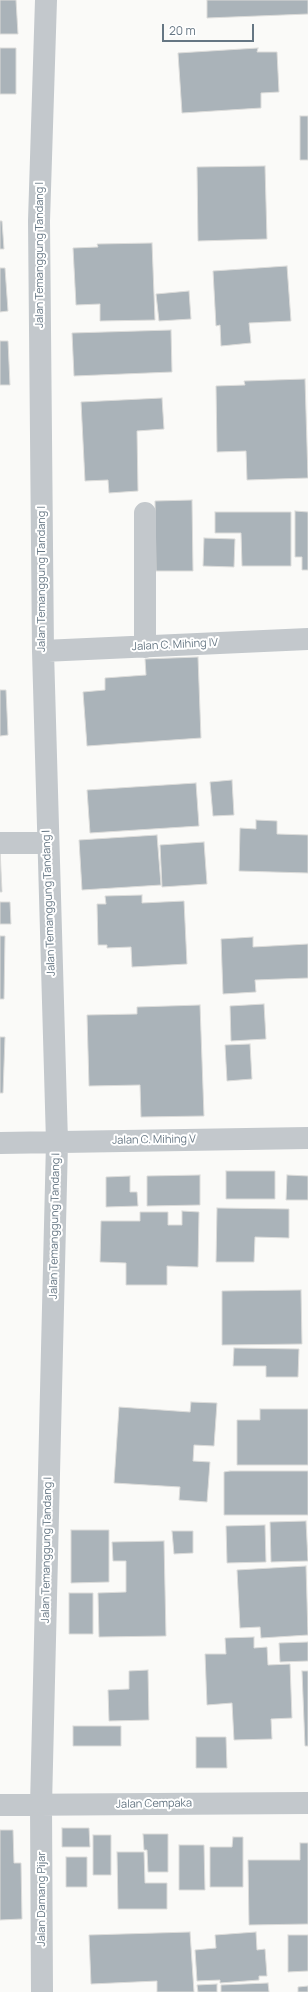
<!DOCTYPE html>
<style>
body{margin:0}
#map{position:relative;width:308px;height:1992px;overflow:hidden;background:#fafaf8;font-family:Manrope,sans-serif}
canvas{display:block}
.scale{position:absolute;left:162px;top:24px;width:92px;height:18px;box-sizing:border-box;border:2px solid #657683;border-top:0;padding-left:5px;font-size:12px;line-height:14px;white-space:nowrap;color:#657683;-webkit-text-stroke:3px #fff;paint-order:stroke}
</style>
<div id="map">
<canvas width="308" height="1992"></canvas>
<div class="scale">20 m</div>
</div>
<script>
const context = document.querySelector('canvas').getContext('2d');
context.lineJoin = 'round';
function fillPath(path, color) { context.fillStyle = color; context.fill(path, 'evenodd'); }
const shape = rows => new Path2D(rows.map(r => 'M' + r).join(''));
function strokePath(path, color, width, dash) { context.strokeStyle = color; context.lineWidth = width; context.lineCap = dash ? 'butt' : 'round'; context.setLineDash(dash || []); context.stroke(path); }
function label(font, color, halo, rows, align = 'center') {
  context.font = font + ' Manrope,sans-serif'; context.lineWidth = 4; context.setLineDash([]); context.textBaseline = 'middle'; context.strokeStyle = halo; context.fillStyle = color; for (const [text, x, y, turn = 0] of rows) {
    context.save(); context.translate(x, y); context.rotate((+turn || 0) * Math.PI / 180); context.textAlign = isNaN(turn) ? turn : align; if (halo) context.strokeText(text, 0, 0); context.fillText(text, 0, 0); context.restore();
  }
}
const building = shape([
 [0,0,16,0,18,34,0,34,0,0],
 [207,0,308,0,308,14,207,18,207,0],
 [0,48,16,48,16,94,0,94,0,48],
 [258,48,257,52,277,52,279,92,261,93,261,108,182,113,178,53,258,48],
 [300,116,308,116,308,160,300,160,300,116],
 [265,166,267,239,198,241,197,167,265,166],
 [0,221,2,221,4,249,0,249,0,221],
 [152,243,155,320,100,321,100,304,76,305,73,248,98,247,97,244,152,243],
 [287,266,291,321,249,323,251,343,221,346,220,325,216,326,213,271,287,266],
 [0,268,5,268,8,311,0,312,0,268],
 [189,291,191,319,159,321,156,294,189,291],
 [171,330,172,372,74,376,72,333,171,330],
 [0,341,8,341,10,385,0,385,0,341],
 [305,379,308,478,247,480,246,451,217,452,216,386,245,385,244,381,305,379],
 [162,398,164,429,137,431,138,491,109,493,108,480,85,481,81,402,162,398],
 [192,500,193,571,156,571,155,501,192,500],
 [295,511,308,512,308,570,302,570,302,557,295,557,295,511],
 [215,512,291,512,291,566,242,566,241,533,215,533,215,512],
 [204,538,235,539,234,567,203,566,204,538],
 [198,657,201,738,87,746,83,692,105,690,105,678,146,675,145,659,198,657],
 [0,690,6,690,8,735,0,736,0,690],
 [232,780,234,815,213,816,210,782,232,780],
 [196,783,199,826,90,833,87,790,196,783],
 [256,820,277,821,277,834,308,835,308,873,239,871,240,828,256,829,256,820],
 [157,835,161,885,82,890,79,840,157,835],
 [204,842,207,884,162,887,160,845,204,842],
 [0,849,2,892,0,892,0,849],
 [142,895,142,903,184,901,187,964,132,967,131,947,107,948,107,945,98,945,97,904,106,904,105,896,142,895],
 [0,902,10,902,11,924,0,924,0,902],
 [0,936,5,936,4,999,0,999,0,936],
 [253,937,253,947,308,944,308,978,255,980,256,992,223,994,221,939,253,937],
 [264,1004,266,1039,231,1041,230,1006,264,1004],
 [200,1005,204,1116,141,1117,140,1085,89,1086,87,1015,137,1014,137,1007,200,1005],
 [0,1037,5,1037,3,1093,0,1093,0,1037],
 [250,1044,252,1079,227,1081,225,1045,250,1044],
 [226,1171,275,1171,275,1199,226,1199,226,1171],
 [200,1175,200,1205,147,1206,147,1176,200,1175],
 [287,1175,308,1176,308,1200,286,1200,287,1175],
 [130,1176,130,1192,137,1192,138,1206,106,1207,106,1177,130,1176],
 [217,1208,289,1209,289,1238,255,1237,254,1262,216,1262,217,1208],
 [182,1211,199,1212,198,1267,167,1266,167,1285,126,1285,126,1263,100,1262,101,1221,140,1221,140,1212,168,1212,168,1225,182,1225,182,1211],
 [301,1290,302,1344,222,1345,222,1291,301,1290],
 [234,1348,299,1349,298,1377,266,1377,266,1366,233,1366,234,1348],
 [191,1402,217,1403,214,1446,194,1445,193,1461,210,1462,207,1502,179,1500,180,1487,114,1483,119,1407,190,1412,191,1402],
 [260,1409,308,1409,308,1465,237,1465,237,1420,260,1420,260,1409],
 [230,1471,308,1471,308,1515,224,1515,224,1472,230,1471],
 [306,1521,308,1561,271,1562,270,1522,306,1521],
 [265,1525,266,1562,227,1563,226,1526,265,1525],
 [71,1530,109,1530,109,1582,71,1583,71,1530],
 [172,1531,193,1531,193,1553,174,1554,172,1531],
 [164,1541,166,1636,99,1637,98,1593,126,1592,126,1561,113,1561,112,1542,164,1541],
 [306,1566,308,1635,261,1638,260,1627,240,1628,237,1570,306,1566],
 [69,1593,93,1593,93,1634,69,1634,69,1593],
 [254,1637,254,1648,267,1647,268,1665,290,1664,292,1718,271,1719,272,1739,234,1740,232,1703,207,1705,205,1654,226,1654,225,1638,254,1637],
 [308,1642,308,1661,280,1662,279,1643,308,1642],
 [148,1670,149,1720,109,1721,108,1690,129,1689,129,1671,148,1670],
 [302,1671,308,1671,308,1746,305,1746,302,1671],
 [73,1726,121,1726,121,1746,73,1746,73,1726],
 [196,1737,226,1737,227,1768,196,1768,196,1737],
 [62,1828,89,1828,90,1847,62,1847,62,1828],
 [0,1830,13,1830,14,1863,21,1863,22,1919,0,1920,0,1830],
 [143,1834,168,1834,168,1872,148,1872,147,1850,144,1850,143,1834],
 [93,1835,111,1835,111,1875,93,1875,93,1835],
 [233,1837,243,1837,243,1887,210,1887,210,1847,232,1847,233,1837],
 [300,1843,308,1843,308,1924,249,1925,248,1860,300,1860,300,1843],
 [179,1845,204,1845,205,1890,179,1890,179,1845],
 [117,1852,144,1852,145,1883,167,1883,167,1909,118,1909,117,1852],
 [66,1857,87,1857,87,1887,66,1887,66,1857],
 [190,1932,194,1992,157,1992,157,1981,91,1984,89,1935,190,1932],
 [256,1932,257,1950,265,1949,267,1976,259,1976,259,1980,220,1983,220,1980,197,1981,195,1950,216,1948,215,1935,256,1932],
 [288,1935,308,1935,308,1971,288,1972,288,1935],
 [268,1983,269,1992,221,1992,221,1985,268,1983],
 [217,1984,217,1992,198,1992,197,1985,217,1984],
 [308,1986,308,1992,298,1992,298,1987,308,1986]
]);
const street = shape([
 [145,647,145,513],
 [43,651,308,639],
 [0,843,47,843],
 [0,1143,308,1138],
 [0,1805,308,1803],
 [42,1992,41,1805,57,1142,43,651,39,221,46,0]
]);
const streetNames = [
 ["Jalan Temanggung Tandang I",40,255,-90],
 ["Jalan Temanggung Tandang I",42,579,-90],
 ["Jalan C. Mihing IV",175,645,-3],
 ["Jalan Temanggung Tandang I",49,903,-92],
 ["Jalan C. Mihing V",154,1140,-1],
 ["Jalan Temanggung Tandang I",55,1226,-89],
 ["Jalan Temanggung Tandang I",47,1550,-89],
 ["Jalan Cempaka",154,1804,-1],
 ["Jalan Damang Pijar",42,1899,-90]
];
fillPath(building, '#aab3b9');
strokePath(building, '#dcdcda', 1);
strokePath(street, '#c3c8cc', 22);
label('11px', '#657683', '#fff', streetNames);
</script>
